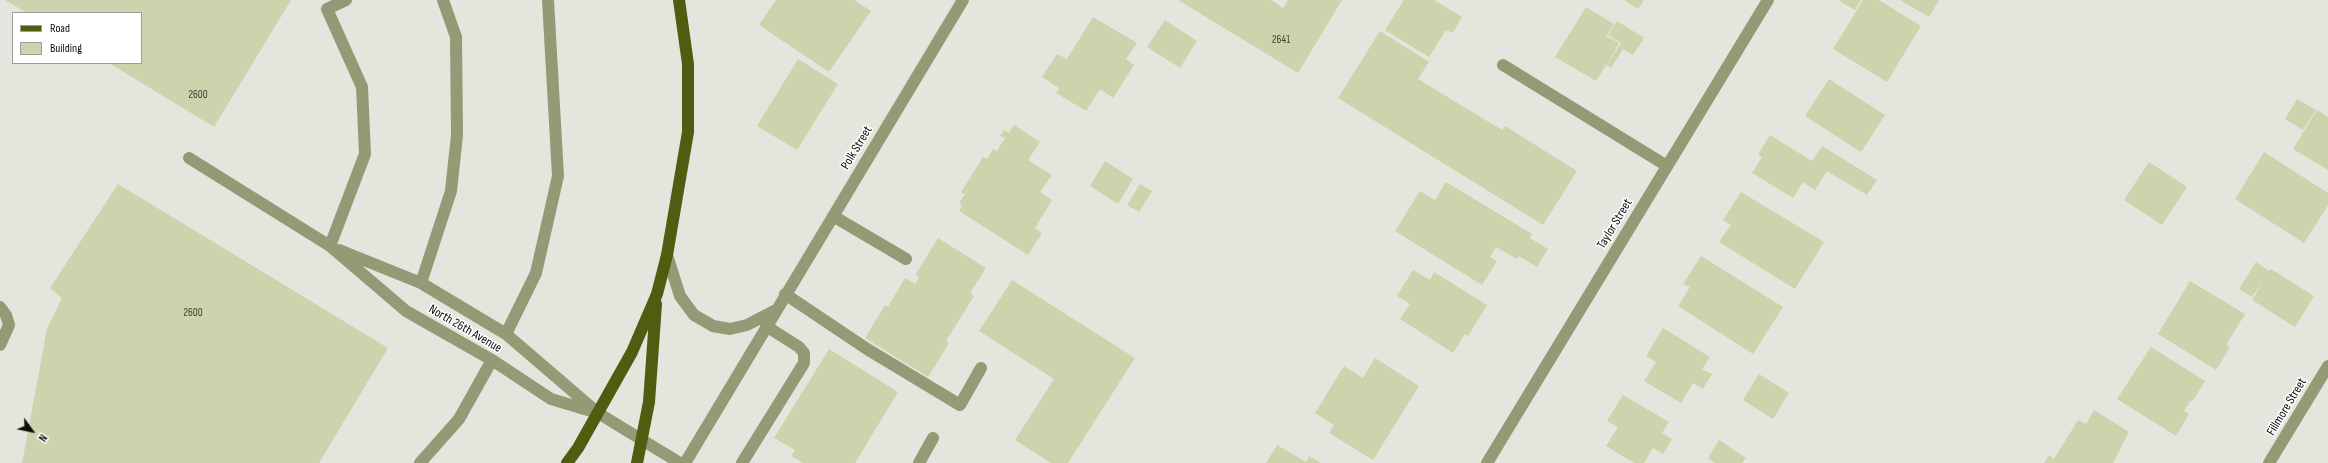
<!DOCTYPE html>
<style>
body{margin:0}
#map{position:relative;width:2328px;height:463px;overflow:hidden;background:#e3e6dc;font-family:"Sofia Sans Condensed",sans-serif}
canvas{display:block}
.legend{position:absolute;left:12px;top:12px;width:130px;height:52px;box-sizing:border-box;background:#fff;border:1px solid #9e9f9d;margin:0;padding:5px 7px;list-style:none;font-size:12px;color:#0d0e0b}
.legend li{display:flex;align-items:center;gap:8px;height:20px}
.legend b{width:20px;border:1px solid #9e9f9d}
.north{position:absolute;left:12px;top:411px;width:40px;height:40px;-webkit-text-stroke:3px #fff;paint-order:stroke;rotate:123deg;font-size:11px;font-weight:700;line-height:16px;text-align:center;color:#0d0e0b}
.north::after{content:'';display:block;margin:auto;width:14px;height:18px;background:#0d0e0b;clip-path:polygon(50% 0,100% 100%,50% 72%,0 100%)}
</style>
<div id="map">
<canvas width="2328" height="463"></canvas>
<ul class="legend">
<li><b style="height:5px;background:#505c0f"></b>Road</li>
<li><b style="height:11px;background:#cbd4ac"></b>Building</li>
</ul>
<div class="north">N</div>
</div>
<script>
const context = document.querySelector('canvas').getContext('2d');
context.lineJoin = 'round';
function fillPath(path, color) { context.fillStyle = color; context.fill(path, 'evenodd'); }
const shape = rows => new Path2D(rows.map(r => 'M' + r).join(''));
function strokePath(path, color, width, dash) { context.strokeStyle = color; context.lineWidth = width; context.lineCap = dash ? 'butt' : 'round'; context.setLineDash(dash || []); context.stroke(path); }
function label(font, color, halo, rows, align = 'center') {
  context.font = font + ' "Sofia Sans Condensed",sans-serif'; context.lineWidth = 3; context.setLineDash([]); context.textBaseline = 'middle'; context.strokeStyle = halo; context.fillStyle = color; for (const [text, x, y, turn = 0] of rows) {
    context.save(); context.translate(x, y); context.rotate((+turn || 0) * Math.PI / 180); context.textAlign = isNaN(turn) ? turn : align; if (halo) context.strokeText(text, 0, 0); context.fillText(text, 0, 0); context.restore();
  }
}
const building = shape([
 [5,0,291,0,214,127,109,63,141,63,141,13,27,13],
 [776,0,854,0,871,11,829,72,759,25],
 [1178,0,1271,0,1283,8,1288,0,1342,0,1298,73],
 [1404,0,1434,0,1462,17,1453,33,1446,30,1429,57,1385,30],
 [1624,0,1644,0,1638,9],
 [1838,0,1861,0,1855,10],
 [1863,0,1879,0,1921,26,1887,82,1833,49],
 [1900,0,1939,0,1929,17],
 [1586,7,1614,24,1606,36,1619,43,1607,65,1621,43,1608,35,1617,21,1644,38,1633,55,1623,49,1611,68,1606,65,1596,81,1555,57],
 [1093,17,1137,43,1126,59,1134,65,1113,98,1100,89,1086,111,1056,93,1059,88,1042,77,1057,54,1067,59],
 [1165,20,1197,41,1180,68,1147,47],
 [1380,31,1429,62,1418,79,1502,130,1505,126,1577,171,1543,225,1338,98],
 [798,59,838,84,797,150,757,126],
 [1829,79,1885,115,1861,152,1805,116],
 [2297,99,2316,110,2303,130,2285,119],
 [2317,110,2328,117,2328,170,2293,149],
 [1014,125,1040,142,1028,160,1052,175,1040,192,1052,200,1035,228,1042,233,1028,255,959,211,962,206,959,203,965,194,961,192,983,157,987,159,993,149,997,151,1005,138,1000,136,1004,130,1009,133],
 [1770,135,1812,161,1822,146,1877,180,1867,195,1827,171,1815,190,1803,182,1793,198,1752,173,1762,157,1758,154],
 [2264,152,2328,193,2328,205,2304,243,2235,199],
 [1105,161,1133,179,1118,204,1090,186],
 [2149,162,2187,187,2162,225,2124,200],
 [1446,182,1532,234,1530,238,1548,249,1537,267,1519,256,1517,259,1496,247,1490,257,1497,261,1482,285,1395,231,1420,191,1435,200],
 [118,184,388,348,319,463,22,463,47,329,62,298,50,288],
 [1140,184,1152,191,1139,212,1127,205],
 [1741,192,1824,242,1795,289,1719,242,1731,225,1723,220],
 [938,238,986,268,970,293,974,296,946,341,949,343,928,377,865,338,885,305,888,307,905,278,915,284,919,277,916,274],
 [1701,256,1783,307,1753,354,1678,306,1690,287,1683,284],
 [2256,262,2269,271,2271,269,2314,296,2295,327,2252,300,2263,282,2252,297,2239,289],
 [1413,270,1430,280,1434,272,1487,305,1468,336,1465,334,1453,353,1400,319,1410,304,1397,296],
 [1012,280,1135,358,1068,463,1051,463,1015,440,1054,379,979,331],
 [2190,281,2245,314,2226,345,2230,347,2216,370,2158,334],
 [1663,328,1710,357,1702,369,1712,374,1703,389,1693,383,1681,403,1644,381,1656,362,1646,356],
 [2151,347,2205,381,2192,402,2190,401,2184,411,2189,414,2176,436,2117,399],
 [829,349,898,392,855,463,803,463,791,456,795,450,774,438],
 [1375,358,1419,386,1373,460,1329,433,1334,425,1315,413,1344,366,1363,378],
 [1759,374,1789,393,1773,419,1743,400],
 [1623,395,1669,422,1662,433,1672,439,1663,454,1653,448,1644,463,1634,463,1606,446,1618,427,1607,421],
 [2094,410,2129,432,2113,463,2044,463,2049,455,2054,459,2078,420,2086,424],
 [1719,440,1746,458,1742,463,1715,463,1708,458],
 [1277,445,1306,462,1309,456,1321,463,1266,463]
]);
const minor = shape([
 [1503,65,1667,166],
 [189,158,330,246,406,311,492,360,551,399,598,413],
 [833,216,906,259],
 [330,246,365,154,362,87,327,9,346,0],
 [339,250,421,283,506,334,598,413,680,463],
 [667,255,680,296,694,315,713,326,730,329,747,325,774,311],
 [421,283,451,191,457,135,456,37,443,0],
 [785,294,867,349,960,405,981,368],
 [0,307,6,315,9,325,0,345],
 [506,334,536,273,558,176,548,0],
 [420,463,459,419,492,360],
 [685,463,963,0],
 [742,463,804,363,804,353,799,347,766,326],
 [919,463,933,438],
 [1487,463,1768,0],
 [2269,463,2328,366]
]);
const major = shape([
 [567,463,578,448,632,352,657,294,667,255,688,132,688,64,679,0],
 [637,463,649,402,656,304]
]);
const numberNames = [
 ["2641",1281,40],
 ["2600",198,95],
 ["2600",193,313]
];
const streetNames = [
 ["Polk Street",857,148,-59],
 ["Taylor Street",1615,224,-59],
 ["North 26th Avenue",465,329,30],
 ["Fillmore Street",2287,407,-59]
];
fillPath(building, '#cbd4ac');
strokePath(minor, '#929a76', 12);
strokePath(major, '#505c0f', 12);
label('11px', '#3c4033', null, numberNames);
label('13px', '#0d0e0b', '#fff', streetNames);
</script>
